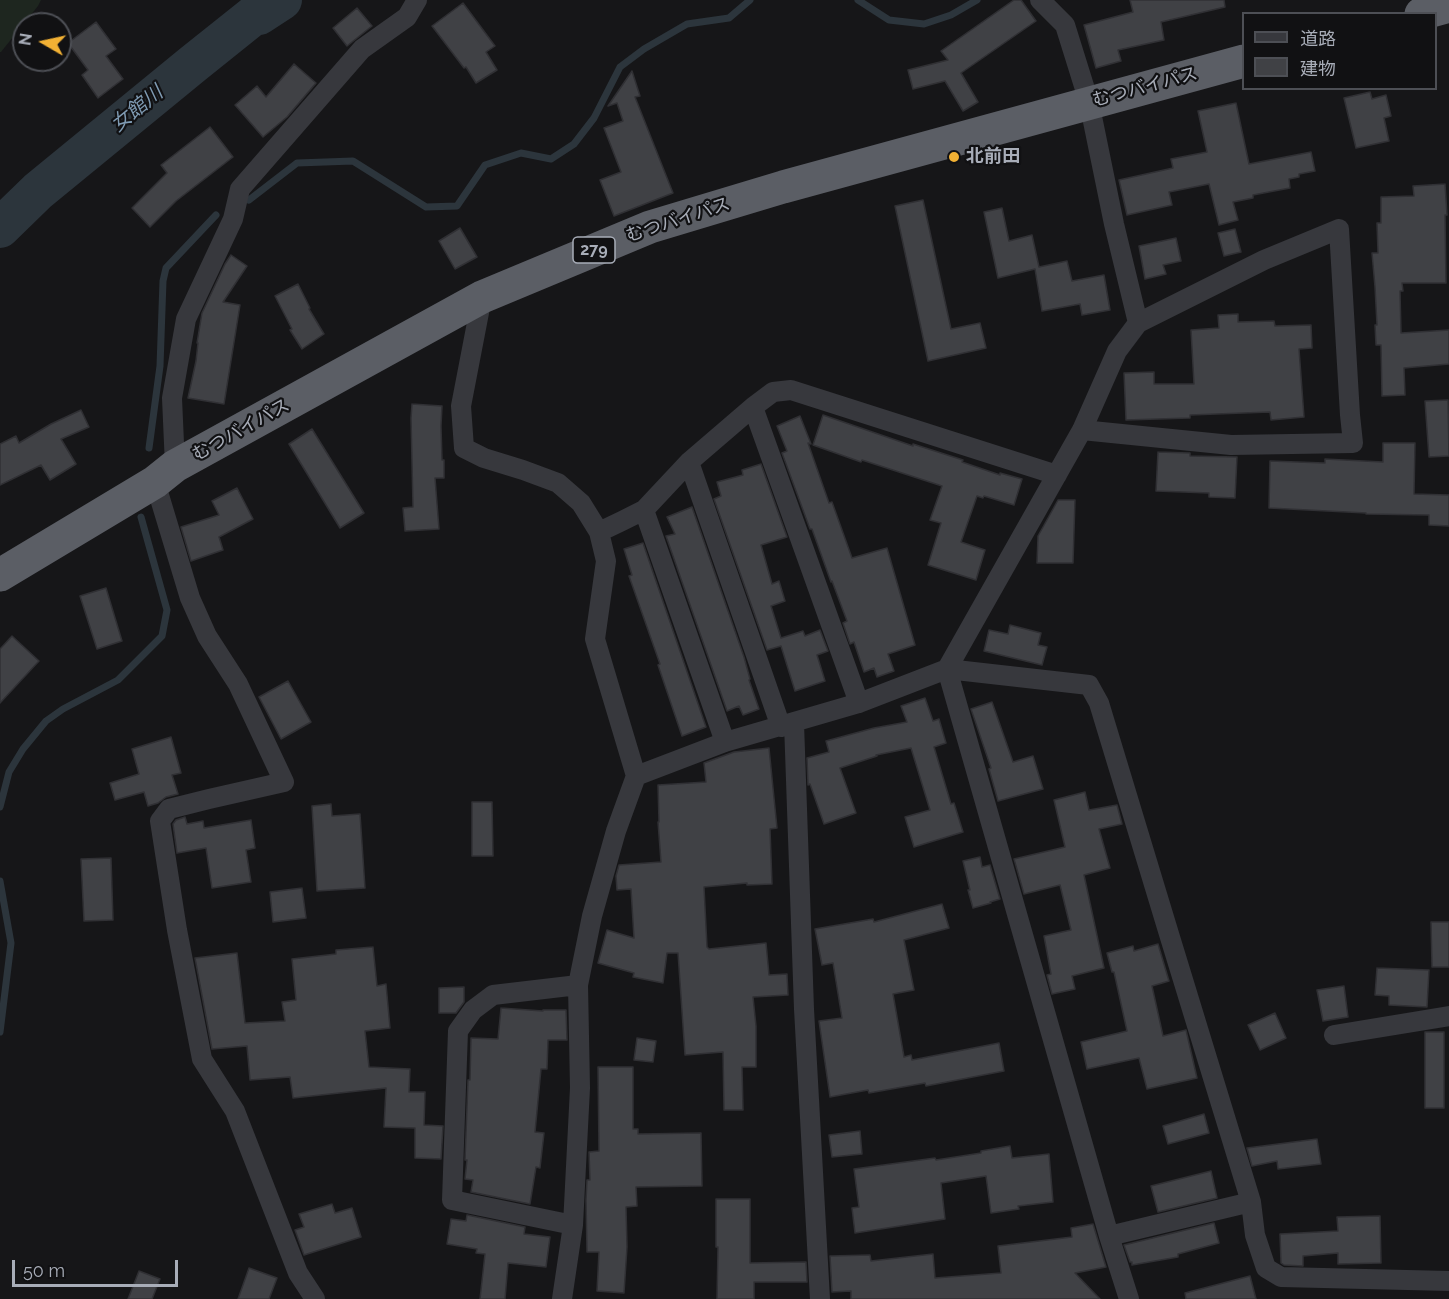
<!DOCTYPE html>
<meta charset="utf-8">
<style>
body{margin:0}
#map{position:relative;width:1449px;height:1299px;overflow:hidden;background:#161618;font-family:Raleway,"Noto Sans JP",sans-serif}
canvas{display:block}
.legend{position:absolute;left:1242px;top:12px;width:195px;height:78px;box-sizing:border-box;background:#111113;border:2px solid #4d4f55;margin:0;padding:8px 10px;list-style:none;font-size:18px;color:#a8adb8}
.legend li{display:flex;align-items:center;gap:12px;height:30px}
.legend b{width:30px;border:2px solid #4d4f55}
.north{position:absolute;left:12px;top:12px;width:60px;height:60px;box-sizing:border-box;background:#111113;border:2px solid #4d4f55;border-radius:50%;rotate:279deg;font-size:16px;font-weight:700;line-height:24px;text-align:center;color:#a8adb8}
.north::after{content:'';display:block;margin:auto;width:21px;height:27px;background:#f2b134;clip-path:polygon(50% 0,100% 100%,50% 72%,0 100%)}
.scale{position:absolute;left:12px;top:1260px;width:166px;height:27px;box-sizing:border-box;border:3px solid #a8adb8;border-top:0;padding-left:8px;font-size:18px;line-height:21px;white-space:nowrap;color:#a8adb8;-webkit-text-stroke:4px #111113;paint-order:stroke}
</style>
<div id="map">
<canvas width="1449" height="1299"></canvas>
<ul class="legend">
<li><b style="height:8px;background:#37383d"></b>道路</li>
<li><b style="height:16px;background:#404145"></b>建物</li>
</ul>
<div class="north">N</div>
<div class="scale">50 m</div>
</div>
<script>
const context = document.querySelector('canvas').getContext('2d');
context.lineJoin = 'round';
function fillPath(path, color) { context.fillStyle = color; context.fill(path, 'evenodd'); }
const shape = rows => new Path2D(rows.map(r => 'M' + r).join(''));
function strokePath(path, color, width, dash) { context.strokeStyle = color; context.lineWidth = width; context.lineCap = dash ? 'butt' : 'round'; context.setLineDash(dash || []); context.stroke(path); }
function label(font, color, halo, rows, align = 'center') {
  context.font = font + ' Raleway,"Noto Sans JP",sans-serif'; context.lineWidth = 4.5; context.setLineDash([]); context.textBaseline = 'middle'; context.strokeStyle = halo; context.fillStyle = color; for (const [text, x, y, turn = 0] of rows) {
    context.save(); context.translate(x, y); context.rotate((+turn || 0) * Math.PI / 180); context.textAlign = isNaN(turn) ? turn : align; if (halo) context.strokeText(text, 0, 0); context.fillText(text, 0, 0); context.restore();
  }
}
const green = shape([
 [0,0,41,0,38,6,1,52,0,52]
]);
const stream = shape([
 [858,0,889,20,924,24,951,15,977,0],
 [249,200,297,163,353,161,426,207,457,206,485,165,521,153,551,159,574,144,594,118,620,67,644,49,687,24,729,18,750,0],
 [149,448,160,366,163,281,166,268,216,215],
 [0,807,9,772,23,749,46,721,63,709,118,680,162,636,167,610,141,517],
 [0,881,11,943,0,1032]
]);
const river = shape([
 [0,228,38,191,193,64,253,16,259,15,282,0]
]);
const building = shape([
 [1014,0,1021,0,1036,21,961,73,978,102,963,111,945,81,913,89,908,70,948,60,941,51,1014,0],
 [1130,0,1224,0,1225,7,1161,22,1164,40,1118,50,1121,61,1096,68,1084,25,1133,12,1130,0],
 [463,3,495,46,486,52,497,70,476,83,466,67,464,68,432,26,463,3],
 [357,8,372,26,347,46,333,28,357,8],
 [96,22,116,49,106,56,123,79,98,98,82,75,88,70,68,43,96,22],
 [294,64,316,83,287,117,263,137,235,105,257,86,266,97,294,64],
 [632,71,640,96,635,97,673,193,614,216,600,180,621,172,604,128,623,121,617,103,608,106,632,71],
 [1370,92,1372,99,1386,95,1391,116,1384,118,1389,141,1356,148,1344,98,1370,92],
 [1236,103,1249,164,1311,152,1315,171,1299,174,1299,177,1289,179,1290,188,1253,195,1253,198,1233,202,1238,220,1219,225,1209,184,1169,192,1172,205,1127,215,1119,180,1173,168,1171,159,1207,152,1198,111,1236,103],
 [210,127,233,157,176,201,150,227,132,208,167,173,161,165,210,127],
 [1445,184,1447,215,1445,215,1446,283,1402,283,1403,291,1400,291,1401,333,1449,330,1449,364,1404,368,1405,395,1382,396,1381,345,1376,345,1375,325,1377,325,1375,287,1372,253,1378,253,1377,223,1381,223,1381,197,1414,196,1413,186,1445,184],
 [923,200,951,329,980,323,986,348,928,361,895,206,923,200],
 [1002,208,1009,241,1032,235,1039,267,1067,261,1072,281,1104,275,1110,310,1082,315,1080,304,1042,311,1035,269,998,278,984,212,1002,208],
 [460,228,477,257,455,269,439,241,460,228],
 [1235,229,1241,252,1224,256,1218,233,1235,229],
 [1176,238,1181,261,1163,265,1166,274,1145,279,1139,246,1176,238],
 [231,255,247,266,223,302,240,305,224,404,188,398,196,361,198,343,197,343,202,313,225,264,231,255],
 [298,284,310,308,309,309,324,334,302,349,290,330,292,329,275,296,298,284],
 [1238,314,1238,322,1274,321,1275,326,1311,325,1312,348,1299,349,1304,417,1271,420,1270,412,1190,415,1190,418,1126,420,1124,373,1154,372,1154,384,1194,384,1191,330,1219,328,1218,315,1238,314],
 [1448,400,1449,456,1429,457,1425,401,1448,400],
 [412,404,442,406,441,426,442,460,444,460,444,478,435,478,439,529,405,531,403,508,413,507,411,418,412,404],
 [81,410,89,427,61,439,76,464,50,480,41,465,0,485,0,444,16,436,19,443,51,424,81,410],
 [823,415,913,446,913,444,963,460,962,462,1000,475,1000,473,1022,479,1014,505,984,496,983,498,977,496,961,542,985,550,976,580,928,565,941,523,930,520,942,486,862,460,861,462,813,445,823,415],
 [800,416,811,444,808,443,829,503,832,502,852,558,887,548,915,645,888,654,894,671,877,677,874,668,864,672,854,642,850,644,843,623,847,621,832,581,831,582,812,529,810,529,782,453,787,451,777,426,800,416],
 [312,429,364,513,340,528,289,444,312,429],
 [1383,443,1415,443,1414,494,1449,495,1449,526,1429,525,1429,515,1366,514,1366,513,1269,508,1270,461,1325,463,1325,459,1383,462,1383,443],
 [1158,452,1190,453,1190,456,1237,457,1235,498,1209,497,1209,493,1156,491,1158,452],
 [761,464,787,537,761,545,772,584,779,581,785,601,771,606,781,638,803,631,805,636,820,630,828,651,817,655,825,681,795,691,781,646,767,650,714,499,721,496,717,482,743,475,742,470,761,464],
 [237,488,253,519,219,537,223,550,191,561,181,527,219,515,212,501,237,488],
 [1058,500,1075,500,1073,563,1037,563,1038,536,1058,500],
 [692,507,744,657,750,679,749,680,759,709,743,715,739,706,727,711,666,536,675,534,667,517,692,507],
 [643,543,706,727,682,736,658,665,660,664,629,576,632,575,624,549,643,543],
 [106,588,122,641,97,649,80,596,106,588],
 [1010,625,1041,633,1038,645,1047,647,1042,665,984,651,989,630,1008,634,1010,625],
 [12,636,39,661,0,703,0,649,12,636],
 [288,681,311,722,281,739,259,697,288,681],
 [925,698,933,721,939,719,946,743,934,747,951,804,954,803,963,832,914,847,905,817,930,810,911,748,876,755,877,756,840,768,856,813,824,824,810,784,808,785,807,758,829,752,826,741,874,728,907,722,901,706,925,698],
 [992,702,1013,762,1033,756,1043,789,998,801,989,769,991,768,971,709,992,702],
 [171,737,181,773,172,775,178,794,166,797,158,803,148,806,144,792,115,800,110,783,139,774,132,749,171,737],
 [769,748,777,828,770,829,772,884,747,885,747,883,704,887,707,947,709,949,766,943,769,975,787,974,788,995,753,997,756,1026,756,1067,742,1067,743,1110,724,1110,723,1052,685,1055,678,953,667,953,663,983,633,977,634,973,598,963,607,930,634,938,631,889,617,890,616,876,619,865,661,862,658,822,659,822,658,785,706,782,704,763,734,752,769,748],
 [1085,792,1089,810,1117,805,1122,824,1099,829,1110,868,1084,875,1104,968,1072,976,1075,989,1052,994,1047,975,1051,974,1044,936,1071,930,1060,885,1024,894,1014,859,1065,847,1054,800,1085,792],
 [472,802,492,802,493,856,472,856,472,802],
 [331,804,332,816,360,814,365,888,317,891,312,806,331,804],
 [185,817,187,824,203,821,204,828,251,820,255,848,246,850,251,882,212,888,206,848,177,853,173,824,176,820,185,817],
 [980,857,982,867,990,865,1000,899,990,902,991,903,973,908,968,890,970,890,963,861,980,857],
 [111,858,113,920,84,921,81,859,111,858],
 [302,888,306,918,273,922,270,892,302,888],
 [942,904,949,928,904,940,914,990,893,994,904,1057,911,1055,912,1060,999,1043,1004,1071,926,1086,925,1083,869,1093,868,1090,830,1097,819,1021,842,1018,833,963,822,965,815,929,873,919,874,922,942,904],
 [1431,922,1449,922,1449,967,1432,967,1431,922],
 [1158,944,1169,981,1152,986,1163,1036,1186,1030,1197,1078,1147,1089,1139,1058,1087,1069,1081,1042,1127,1031,1114,972,1112,972,1107,953,1133,946,1134,951,1158,944],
 [373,947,377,986,386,984,390,1028,365,1031,369,1067,410,1069,409,1092,425,1092,424,1125,443,1126,441,1159,415,1158,415,1128,384,1127,386,1088,293,1098,290,1077,250,1080,247,1046,212,1049,195,958,237,953,245,1023,285,1021,282,1002,296,1000,292,959,336,954,336,950,373,947],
 [1377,968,1429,970,1427,1007,1389,1005,1389,996,1375,995,1377,968],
 [1344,986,1348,1017,1323,1021,1317,990,1344,986],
 [464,987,464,1002,456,1013,439,1013,439,988,464,987],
 [501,1008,543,1011,543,1010,566,1010,567,1040,548,1040,547,1069,541,1069,535,1132,544,1133,540,1168,536,1167,530,1204,471,1192,473,1180,465,1179,467,1160,465,1160,468,1080,470,1080,471,1038,498,1039,501,1008],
 [1275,1013,1286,1038,1260,1050,1248,1025,1275,1013],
 [1425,1032,1444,1032,1444,1108,1425,1108,1425,1032],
 [637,1038,656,1041,653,1062,634,1060,637,1038],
 [598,1067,633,1067,633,1129,638,1129,638,1134,701,1133,702,1186,636,1187,637,1206,626,1207,627,1247,624,1293,597,1291,599,1252,587,1252,586,1200,587,1180,590,1180,589,1152,599,1151,598,1067],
 [1204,1114,1209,1133,1168,1144,1163,1126,1204,1114],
 [860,1131,862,1154,832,1157,829,1135,860,1131],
 [1317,1139,1321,1164,1278,1169,1277,1161,1252,1166,1247,1148,1317,1139],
 [1010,1146,1012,1158,1049,1154,1053,1202,1018,1206,1019,1209,991,1213,986,1176,941,1183,945,1219,855,1233,852,1208,859,1207,854,1169,935,1158,936,1160,981,1153,981,1151,1010,1146],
 [1211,1171,1217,1198,1158,1212,1151,1186,1211,1171],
 [716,1199,750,1199,750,1263,806,1262,807,1282,754,1282,754,1299,717,1299,718,1247,716,1247,716,1199],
 [332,1204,335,1213,352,1208,361,1237,304,1255,295,1230,304,1227,299,1214,332,1204],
 [467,1215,525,1227,524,1234,550,1237,546,1267,508,1263,505,1299,480,1299,485,1254,476,1253,477,1249,447,1244,451,1219,466,1221,467,1215],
 [1380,1216,1381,1263,1338,1264,1338,1253,1303,1256,1303,1266,1284,1265,1281,1263,1280,1234,1338,1231,1337,1217,1380,1216],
 [1214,1223,1219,1243,1178,1254,1178,1257,1132,1265,1132,1262,1130,1262,1124,1245,1214,1223],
 [1093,1224,1106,1267,1075,1273,1100,1299,851,1299,851,1291,832,1292,830,1256,870,1255,871,1261,933,1254,935,1278,1001,1273,998,1246,1072,1237,1071,1228,1093,1224],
 [249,1268,277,1278,269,1299,238,1299,249,1268],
 [139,1271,160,1279,152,1299,128,1299,139,1271],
 [1250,1276,1256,1299,1186,1299,1185,1293,1250,1276]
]);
const minor = shape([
 [1040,0,1065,25,1089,102,1114,224,1138,323],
 [482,297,461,406,464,448,484,458,523,470,558,483,581,503,599,532,622,521,644,510,689,462,753,407,859,703],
 [753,407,773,392,791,390,1057,475],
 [1082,430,1231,445,1353,443,1350,415,1339,229,1264,260,1138,323,1117,351,1082,430,947,669,1109,1236,1129,1299],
 [689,462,781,727],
 [175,466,172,398,186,319,233,219,240,189,362,49,407,17,417,0],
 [155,482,190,598,207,636,238,684,284,782,209,799,169,809,160,821,177,930,202,1059,235,1111,298,1273,315,1299],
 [644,510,725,742],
 [794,723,804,1009,820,1299],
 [636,776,725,742,859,703,947,669,1089,685,1099,703,1169,934,1251,1202,1255,1235,1266,1268,1281,1277,1449,1281],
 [1334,1035,1449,1016],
 [573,1225,452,1200,458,1031,473,1010,493,995,578,985],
 [1109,1236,1251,1202],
 [562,1299,573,1225,580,1088,578,985,592,916,616,831,636,776,595,639,606,561,599,532]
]);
const trunk = shape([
 [1421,14,1449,6],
 [0,575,155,482,175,466,482,297,650,227,783,187,1244,61]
]);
const markers = [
 [954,157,6,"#f2b134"]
];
const shields = [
 [594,250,42]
];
const shieldNames = [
 ["279",594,250]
];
const streetNames = [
 ["むつバイパス",1145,87,-15],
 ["むつバイパス",678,220,-18],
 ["むつバイパス",241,430,-29]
];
const poiNames = [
 ["北前田",966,157]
];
const waterNames = [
 ["女館川",137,109,-39]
];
fillPath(green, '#1e261f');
strokePath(stream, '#2c353c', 7);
strokePath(river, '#2c353c', 40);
fillPath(building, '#404145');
strokePath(building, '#303034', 1.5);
strokePath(minor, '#37383d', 20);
strokePath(trunk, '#5b5e65', 33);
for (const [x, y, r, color] of markers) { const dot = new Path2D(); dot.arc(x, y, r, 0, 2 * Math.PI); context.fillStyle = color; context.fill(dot); strokePath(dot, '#111113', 2); }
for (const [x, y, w] of shields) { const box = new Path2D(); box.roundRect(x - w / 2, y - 13, w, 26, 4.5); context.fillStyle = '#111113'; context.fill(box); strokePath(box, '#a8adb8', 1.5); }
label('bold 16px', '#a8adb8', null, shieldNames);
label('18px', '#a8adb8', '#111113', streetNames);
label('bold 18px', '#a8adb8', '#111113', poiNames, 'left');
label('italic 20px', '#7f9bb3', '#111113', waterNames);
</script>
